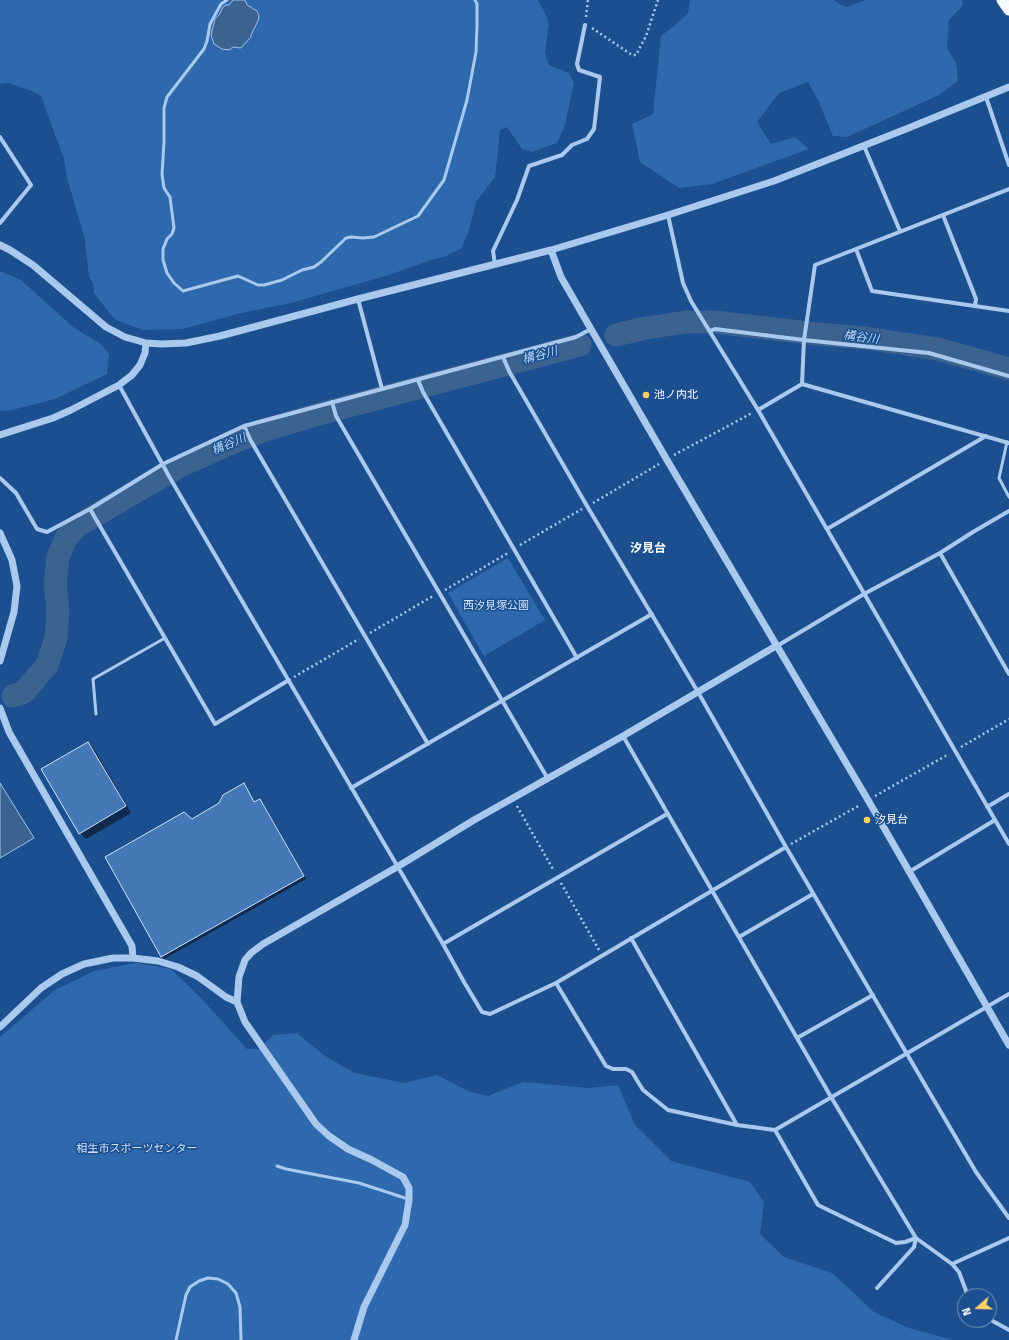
<!DOCTYPE html>
<meta charset="utf-8">
<style>
body{margin:0}
#map{position:relative;width:1009px;height:1340px;overflow:hidden;background:#1b4f8f;font-family:"Titillium Web",sans-serif}
canvas{display:block}
.north{position:absolute;left:957px;top:1288px;width:40px;height:40px;box-sizing:border-box;background:#1b4f8f;border:1px solid #7695bc;border-radius:50%;rotate:250deg;font-size:11px;font-weight:700;line-height:16px;text-align:center;color:#fff}
.north::after{content:'';display:block;margin:auto;width:14px;height:18px;background:#ffd166;clip-path:polygon(50% 0,100% 100%,50% 72%,0 100%)}
</style>
<div id="map">
<canvas width="1009" height="1340"></canvas>
<div class="north">N</div>
</div>
<script>
const context = document.querySelector('canvas').getContext('2d');
context.lineJoin = 'round';
function fillPath(path, color) { context.fillStyle = color; context.fill(path, 'evenodd'); }
const shape = rows => new Path2D(rows.map(r => 'M' + r).join(''));
function strokePath(path, color, width, dash) { context.strokeStyle = color; context.lineWidth = width; context.lineCap = dash ? 'butt' : 'round'; context.setLineDash(dash || []); context.stroke(path); }
function label(font, color, halo, rows, align = 'center') {
  context.font = font + ' "Titillium Web","Noto Sans JP",sans-serif'; context.lineWidth = 3; context.setLineDash([]); context.textBaseline = 'middle'; context.strokeStyle = halo; context.fillStyle = color; for (const [text, x, y, turn = 0] of rows) {
    context.save(); context.translate(x, y); context.rotate((+turn || 0) * Math.PI / 180); context.textAlign = isNaN(turn) ? turn : align; if (halo) context.strokeText(text, 0, 0); context.fillText(text, 0, 0); context.restore();
  }
}
const green = shape([
 [0,0,538,0,544,11,549,23,545,53,549,65,569,73,574,83,565,125,557,143,532,152,522,149,507,127,500,130,495,177,476,202,469,230,461,249,449,254,447,256,431,260,389,275,291,303,241,313,183,329,142,330,114,319,94,293,93,283,89,277,85,240,67,178,64,159,41,96,32,91,8,83,0,84],
 [690,0,833,0,846,7,866,0,962,0,963,5,949,20,947,48,956,63,958,81,939,95,847,137,833,136,818,100,808,82,779,93,757,122,771,144,795,137,809,149,712,184,679,188,640,162,632,124,653,114,661,36,674,26,688,13],
 [0,271,21,280,73,327,102,345,109,354,107,374,55,399,12,410,0,411],
 [508,558,545,620,484,656,448,593],
 [136,963,171,969,201,998,247,1049,259,1049,273,1035,297,1033,325,1056,355,1073,404,1083,437,1075,468,1091,488,1096,523,1082,589,1088,618,1085,635,1125,671,1161,750,1182,764,1202,760,1234,784,1257,832,1273,874,1312,909,1328,953,1340,0,1340,0,1037,55,990,94,971]
]);
const water = shape([
 [233,0,245,0,247,5,257,11,259,16,258,21,251,35,251,37,241,48,233,47,229,50,222,49,214,44,211,35,215,19,219,15,223,7,226,5,229,5,233,0],
 [0,783,34,838,0,858,0,783]
]);
const shadow = shape([
 [88,743,94,749,131,813,86,839,80,833],
 [244,785,255,803,260,800,263,803,306,879,164,959,161,956,191,820,219,804]
]);
const river = shape([
 [616,335,646,328,686,322,714,322,818,334,865,338,938,349,1009,369],
 [13,696,24,692,47,665,56,638,58,610,55,584,58,557,66,538,77,526,180,466,231,443,262,431,319,414,580,345]
]);
const building = shape([
 [88,742,126,806,79,834,41,769,88,742],
 [244,783,254,802,260,799,304,876,161,957,105,857,184,812,192,819,219,803,223,795,244,783]
]);
const path = shape([
 [586,17,588,0],
 [592,28,632,55,636,55,646,36,658,0],
 [674,455,752,413],
 [593,503,659,464],
 [520,545,582,509],
 [445,590,508,553],
 [370,633,433,596],
 [294,677,359,639],
 [961,747,1009,719],
 [875,796,949,754],
 [517,806,554,871],
 [791,844,860,805],
 [561,883,599,950]
]);
const service = shape([
 [227,0,221,4,210,24,207,41,204,49,167,97,164,108,164,142,162,174,164,188,170,197,174,228,172,234,167,239,163,249,163,260,167,273,174,283,183,291,238,276,258,285,264,285,282,280,302,270,314,267,321,262,346,238,351,237,363,238,374,237,418,216,444,180,467,100,476,52,477,26,477,4,475,0],
 [1007,442,999,478,1009,497],
 [96,714,93,679,165,638],
 [277,1166,286,1169,359,1183,408,1199],
 [176,1340,186,1295,190,1287,199,1281,208,1278,218,1279,228,1284,236,1293,240,1307,241,1340]
]);
const minor = shape([
 [986,97,1009,165],
 [0,137,31,185,0,223],
 [864,146,900,231],
 [668,215,683,283,691,301,758,410,1009,844],
 [943,215,976,299,975,306],
 [856,249,872,291,1009,311],
 [495,264,493,251,517,200,529,166,562,155,572,145,587,139,594,129,600,77,579,70,577,64,585,25],
 [358,299,382,389],
 [710,331,715,329,804,340,929,353,1009,376],
 [503,357,509,371,587,506,698,692,786,847,976,1172,1009,1218],
 [418,380,423,392,577,658],
 [802,384,804,340,815,265,1009,189],
 [119,385,170,478,443,944,464,982,482,1012,490,1014,556,983,786,847],
 [332,402,336,416,548,779],
 [758,410,802,384,1009,443],
 [244,426,251,441,428,744],
 [0,478,16,493,37,529,47,532,90,509,163,464,244,426,576,337,591,329],
 [90,509,215,724,289,680],
 [827,529,986,436],
 [940,553,1009,674],
 [777,646,864,594,940,553,973,532,1009,511],
 [623,736,831,1097,916,1238,914,1247,877,1288],
 [351,788,652,614],
 [987,807,1009,794],
 [909,872,995,820],
 [739,937,813,894],
 [631,938,737,1125],
 [443,944,667,814],
 [556,983,606,1066,613,1069,626,1069,632,1072,643,1090,668,1110,737,1125,775,1130,1009,994],
 [797,1038,873,995],
 [775,1130,818,1205,896,1243,905,1242,916,1238,952,1264,959,1272,968,1296],
 [952,1264,1009,1238],
 [989,1319,1009,1330]
]);
const tertiary = shape([
 [0,245,10,250,33,265,106,327,125,337,146,343,161,344,186,343,220,336,358,299,551,250,668,215,774,181,906,129,1009,87],
 [551,250,561,277,591,329,667,460,868,800,1009,1045],
 [0,435,53,418,71,410,119,385,132,375,140,365,145,353,146,343],
 [0,533,12,560,17,586,14,612,0,661],
 [0,708,9,732,132,946,133,958],
 [0,1027,41,988,62,974,84,964,113,958,133,958,158,961,178,967,197,976,226,997,237,1002],
 [354,1340,364,1307,405,1225,409,1200,409,1188,403,1177,372,1160,348,1149,329,1136,316,1124,245,1022,237,1002,239,977,245,960,251,953,263,944,397,867,474,820,623,736,776,646]
]);
const trunk = shape([
 [1002,0,1009,10]
]);
const markers = [
 [646,395,4,"#ffd166"],
 [867,820,4,"#ffd166"]
];
const poiNames = [
 ["池ノ内北",654,395],
 ["汐見台",875,820]
];
const parkNames = [
 ["西汐見塚公園",496,606],
 ["相生市スポーツセンター",137,1149]
];
const waterNames = [
 ["構谷川",861,338,7],
 ["構谷川",540,356,-15],
 ["構谷川",229,445,-23]
];
const neighbourhoodNames = [
 ["汐見台",648,549]
];
fillPath(green, '#2e69ad');
fillPath(water, '#3c6290');
strokePath(water, '#9cc4f0', 1);
fillPath(shadow, '#0007');
strokePath(river, '#3c6290', 23);
fillPath(building, '#4478b7');
strokePath(building, '#cfe3fa', 1);
strokePath(path, '#a9c9ee', 2.5, [2, 3]);
strokePath(service, '#a9c9ee', 3);
strokePath(minor, '#a9c9ee', 4);
strokePath(tertiary, '#a9c9ee', 7);
strokePath(trunk, '#f8faff', 11);
for (const [x, y, r, color] of markers) { const dot = new Path2D(); dot.arc(x, y, r, 0, 2 * Math.PI); context.fillStyle = color; context.fill(dot); strokePath(dot, '#1b4f8f', 1.5); }
label('11px', '#fff', '#1b4f8f', poiNames, 'left');
label('11px', '#cfe3fa', '#1b4f8f', parkNames);
label('italic 12px', '#b5d3f5', '#1b4f8f', waterNames);
label('bold 12px', '#fff', '#1b4f8f', neighbourhoodNames);
</script>
